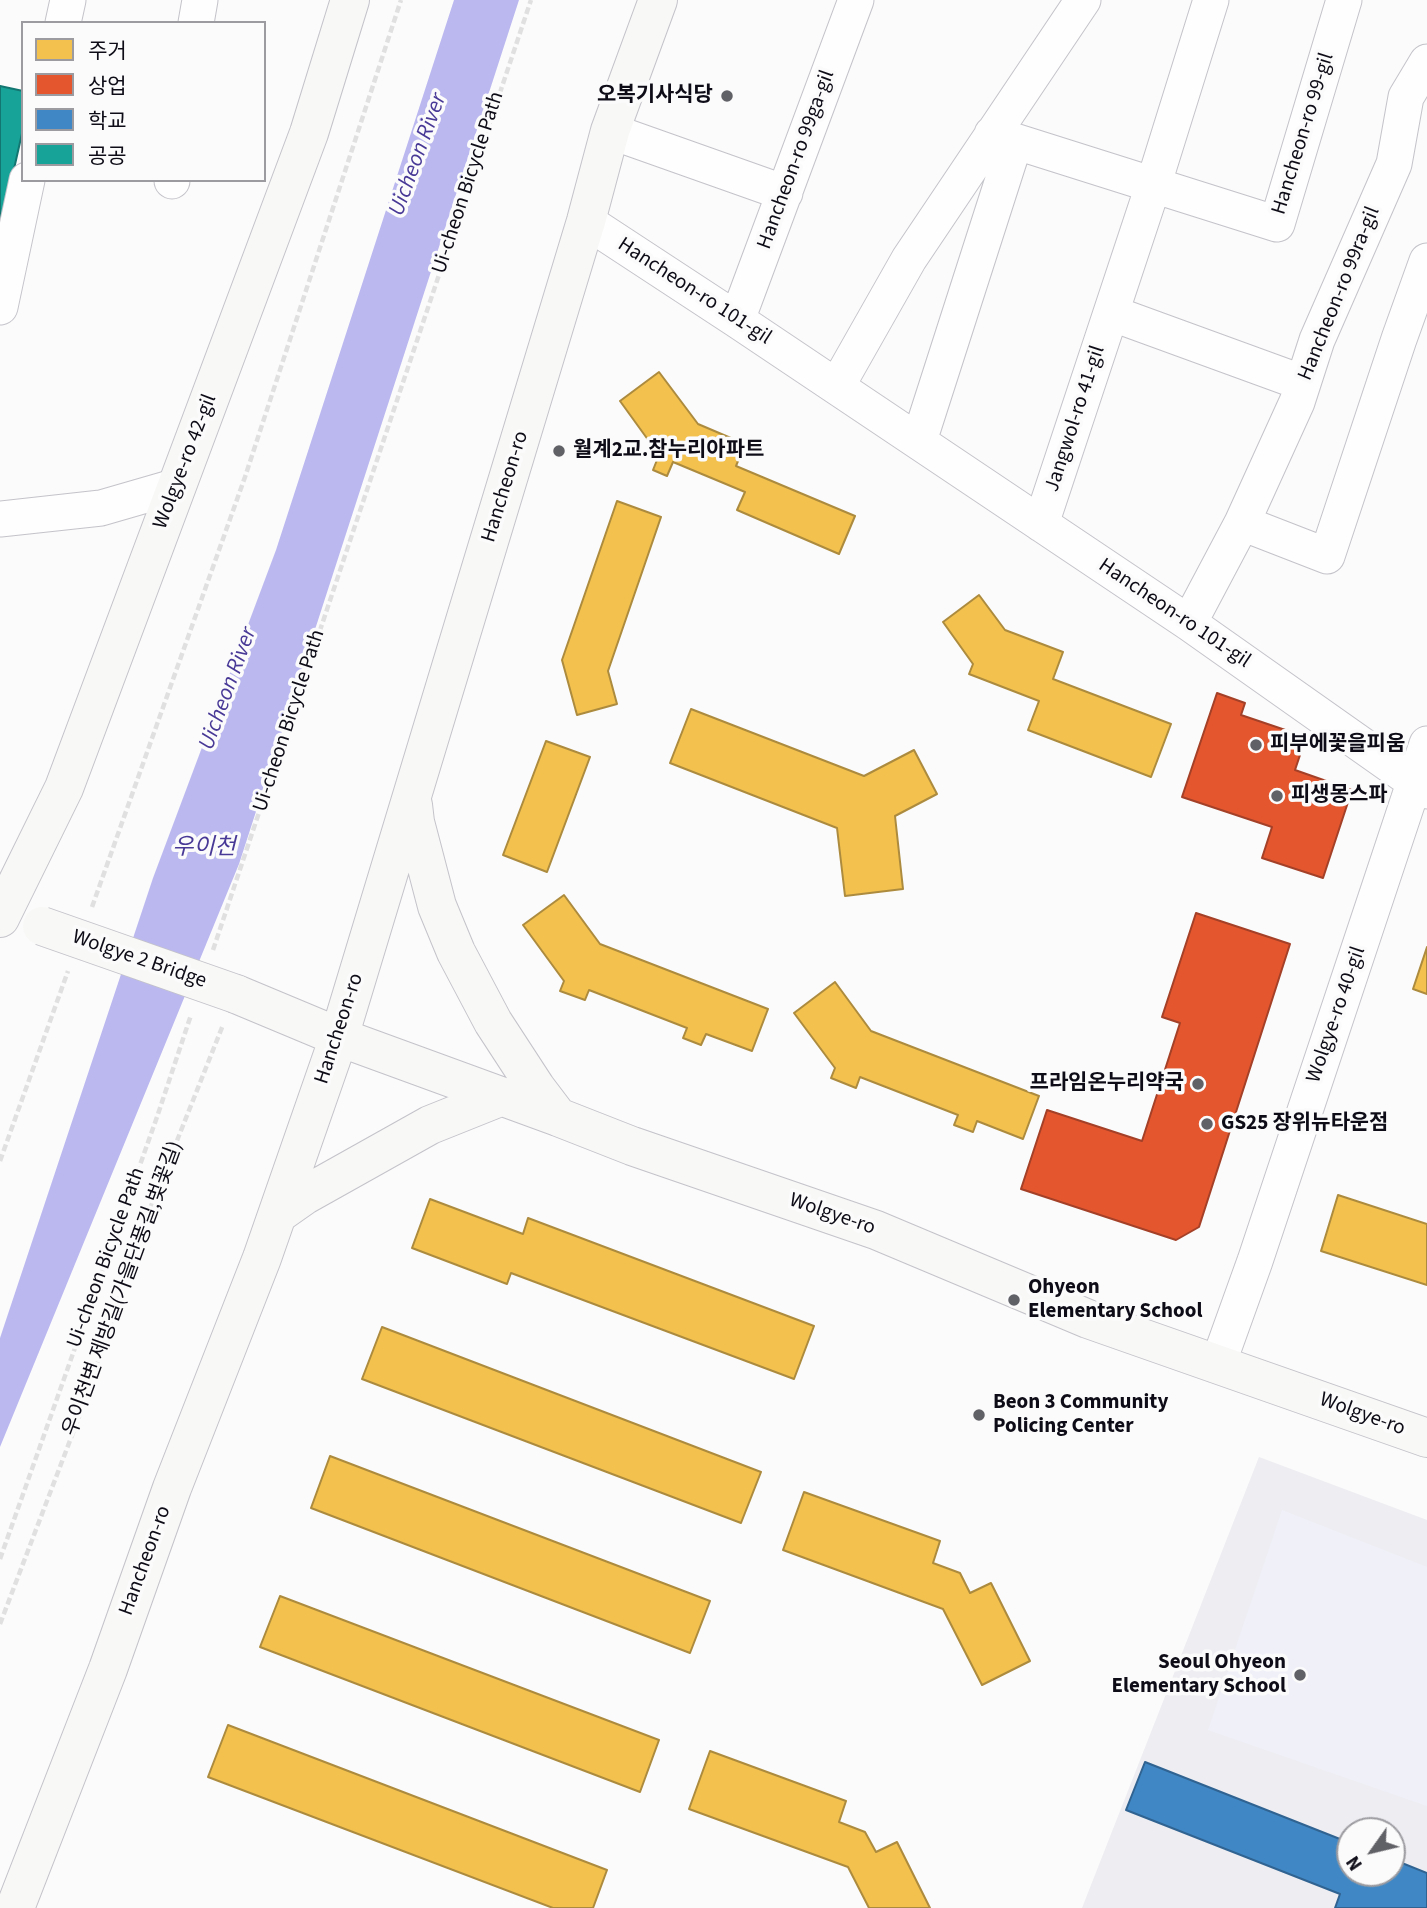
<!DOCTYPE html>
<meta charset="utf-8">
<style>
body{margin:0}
#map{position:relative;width:1427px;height:1908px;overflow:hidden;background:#fbfbfb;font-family:"Source Sans 3","Noto Sans KR",sans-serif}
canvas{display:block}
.legend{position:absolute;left:21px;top:21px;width:245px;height:161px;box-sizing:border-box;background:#fbfbfb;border:2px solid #9c9ba0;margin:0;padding:9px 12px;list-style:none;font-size:21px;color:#0d0c17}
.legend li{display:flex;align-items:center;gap:14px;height:35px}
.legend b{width:35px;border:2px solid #9c9ba0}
.north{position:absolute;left:1336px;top:1817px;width:70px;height:70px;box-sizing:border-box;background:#fbfbfb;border:2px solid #9c9ba0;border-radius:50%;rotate:236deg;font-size:19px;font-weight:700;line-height:28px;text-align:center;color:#0d0c17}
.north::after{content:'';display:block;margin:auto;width:24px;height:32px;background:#606067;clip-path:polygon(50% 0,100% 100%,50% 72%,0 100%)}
</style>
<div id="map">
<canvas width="1427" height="1908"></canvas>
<ul class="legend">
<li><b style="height:19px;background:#f2c14e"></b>주거</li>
<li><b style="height:19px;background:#e4572e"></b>상업</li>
<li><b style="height:19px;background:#3f88c5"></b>학교</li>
<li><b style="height:19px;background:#17a398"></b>공공</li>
</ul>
<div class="north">N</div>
</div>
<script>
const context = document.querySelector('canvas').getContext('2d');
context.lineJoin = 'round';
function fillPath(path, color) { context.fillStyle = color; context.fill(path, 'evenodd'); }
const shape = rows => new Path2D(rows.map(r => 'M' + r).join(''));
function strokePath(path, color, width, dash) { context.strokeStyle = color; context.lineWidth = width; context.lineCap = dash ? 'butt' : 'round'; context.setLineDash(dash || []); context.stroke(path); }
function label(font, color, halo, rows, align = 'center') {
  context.font = font + ' "Source Sans 3","Noto Sans KR",sans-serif'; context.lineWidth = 7; context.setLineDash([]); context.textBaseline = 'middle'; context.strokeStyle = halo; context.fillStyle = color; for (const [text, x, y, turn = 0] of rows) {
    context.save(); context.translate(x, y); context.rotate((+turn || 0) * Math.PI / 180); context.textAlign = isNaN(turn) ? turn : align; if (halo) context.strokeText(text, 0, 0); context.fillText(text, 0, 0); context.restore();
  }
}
const built = shape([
 [1259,1457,1427,1520,1427,1908,1082,1908],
 [1350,1831,1392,1831,1392,1873,1350,1873]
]);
const green = shape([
 [1282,1510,1427,1567,1427,1806,1208,1730]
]);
const water = shape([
 [454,0,519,0,239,864,0,1447,0,1338,153,878,276,550]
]);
const homes = shape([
 [659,372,698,424,745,444,736,466,855,516,839,554,737,510,745,492,673,462,667,476,653,470,659,455,620,401,659,372],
 [617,501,661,517,608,671,617,704,577,715,562,660,617,501],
 [979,595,1005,630,1063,652,1053,679,1171,724,1151,777,1028,730,1039,701,969,674,973,664,943,622,979,595],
 [691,709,864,776,914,750,937,794,895,816,903,889,845,896,837,828,670,763,691,709],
 [546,741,590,757,547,872,503,855,546,741],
 [564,895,600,944,768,1009,752,1051,706,1034,701,1045,683,1038,687,1028,589,990,585,1000,560,991,564,981,523,925,564,895],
 [1427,947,1427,994,1413,989,1427,947],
 [835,982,871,1031,1039,1096,1023,1139,977,1121,973,1132,954,1125,958,1115,860,1077,856,1088,831,1078,835,1068,794,1013,835,982],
 [1338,1195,1427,1224,1427,1285,1321,1251,1338,1195],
 [430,1199,523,1234,528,1218,814,1326,794,1379,511,1273,507,1284,412,1248,430,1199],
 [382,1327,761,1472,741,1523,362,1379,382,1327],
 [330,1456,710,1601,690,1653,311,1508,330,1456],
 [804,1492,940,1541,933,1563,960,1573,970,1593,991,1583,1030,1661,982,1685,943,1609,783,1550,804,1492],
 [280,1596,659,1740,640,1792,260,1647,280,1596],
 [228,1725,607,1870,593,1908,553,1908,208,1777,228,1725],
 [710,1751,846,1801,839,1822,865,1832,876,1852,897,1842,930,1908,869,1908,848,1867,689,1809,710,1751]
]);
const shops = shape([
 [1217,693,1245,703,1241,715,1306,737,1295,770,1352,790,1323,878,1262,858,1272,827,1182,797,1217,693],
 [1196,913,1290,944,1199,1227,1176,1240,1021,1189,1047,1110,1142,1141,1180,1023,1162,1017,1196,913]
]);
const schools = shape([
 [1145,1762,1350,1843,1350,1873,1392,1873,1392,1859,1427,1873,1427,1908,1335,1908,1340,1894,1126,1810,1145,1762]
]);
const public = shape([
 [0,86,23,91,23,129,0,231,0,86]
]);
const path = shape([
 [92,907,245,477,401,0],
 [213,950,531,0],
 [0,1161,68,971],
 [0,1559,157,1117,191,1015],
 [0,1624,79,1417,151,1206,223,1025]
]);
const street = shape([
 [63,23,68,0],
 [196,23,200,0],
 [610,131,785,193],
 [992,134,1277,224,1344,0],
 [172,181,172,180],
 [586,221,737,320,1189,623,1427,791],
 [0,307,27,180],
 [1111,313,1303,383],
 [737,320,856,0],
 [837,386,909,259,1083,0],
 [919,441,1015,142],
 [0,519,101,508,177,486],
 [1242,523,1327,556,1399,339,1427,261],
 [1041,524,1153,186,1211,0],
 [1189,623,1242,523,1297,402,1317,340,1394,164,1406,97,1427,62],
 [1218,1364,1255,1261,1427,744]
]);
const secondary = shape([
 [413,805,415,822,437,906,456,952,493,1022,536,1088,558,1117],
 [0,918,64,788,309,133,350,0],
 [236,994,339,1037,558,1117,632,1146,876,1230,1088,1319,1427,1438],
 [278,1214,305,1195,430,1125,500,1097],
 [15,1908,108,1669,172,1488,262,1258,339,1037,586,221,610,131,658,0]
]);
const secondaryBridge = shape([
 [42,926,236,994]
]);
const markers = [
 [727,96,7,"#606067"],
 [559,451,7,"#606067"],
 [1256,745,7,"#606067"],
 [1277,796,7,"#606067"],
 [1198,1084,7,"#606067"],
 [1207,1124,7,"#606067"],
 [1014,1300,7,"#606067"],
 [979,1415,7,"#606067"],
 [1300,1675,7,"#606067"]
];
const poiNames = [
 ["오복기사식당",713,96,"right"],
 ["월계2교.참누리아파트",573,451],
 ["피부에꽃을피움",1270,745],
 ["피생몽스파",1291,796],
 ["프라임온누리약국",1184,1084,"right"],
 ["GS25 장위뉴타운점",1221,1124],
 ["Ohyeon",1028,1288],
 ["Elementary School",1028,1312],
 ["Beon 3 Community",993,1403],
 ["Policing Center",993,1427],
 ["Seoul Ohyeon",1286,1663,"right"],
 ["Elementary School",1286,1687,"right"]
];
const streetNames = [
 ["Hancheon-ro 99-gil",1304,134,-73],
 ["Hancheon-ro 99ga-gil",797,160,-70],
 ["Ui-cheon Bicycle Path",469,183,-72],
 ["Hancheon-ro 101-gil",694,292,33],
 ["Hancheon-ro 99ra-gil",1340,294,-68],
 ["Jangwol-ro 41-gil",1076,419,-72],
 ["Wolgye-ro 42-gil",186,462,-69],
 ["Hancheon-ro",506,487,-73],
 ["Hancheon-ro 101-gil",1174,614,34],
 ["Ui-cheon Bicycle Path",290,721,-72],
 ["Wolgye 2 Bridge",139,960,19],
 ["Wolgye-ro 40-gil",1337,1015,-71],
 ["Hancheon-ro",340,1029,-72],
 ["Wolgye-ro",832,1215,19],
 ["Ui-cheon Bicycle Path",107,1258,-70],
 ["우이천변 제방길(가을단풍길,벚꽃길)",124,1289,-70],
 ["Wolgye-ro",1362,1415,20],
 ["Hancheon-ro",146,1561,-70]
];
const waterNames = [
 ["Uicheon River",419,155,-70],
 ["Uicheon River",229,689,-70],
 ["우이천",204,849]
];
fillPath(built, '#ededf2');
fillPath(green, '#f0f0f9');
fillPath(water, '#bbb8f0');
fillPath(homes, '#f2c14e');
strokePath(homes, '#ad8b3e', 2);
fillPath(shops, '#e4572e');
strokePath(shops, '#a44027', 2);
fillPath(schools, '#3f88c5');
strokePath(schools, '#306391', 2);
fillPath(public, '#17a398');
strokePath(public, '#147671', 2);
strokePath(street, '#c3c3ca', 37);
strokePath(secondary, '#c3c3ca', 40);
strokePath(path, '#e0e0e0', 4.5, [7, 3.5]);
strokePath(street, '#fefefe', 35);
strokePath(secondary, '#f8f8f7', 38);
strokePath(secondaryBridge, '#c3c3ca', 40, []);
strokePath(secondaryBridge, '#f8f8f7', 38);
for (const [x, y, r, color] of markers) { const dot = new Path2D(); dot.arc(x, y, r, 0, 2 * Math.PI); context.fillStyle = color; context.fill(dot); strokePath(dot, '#fbfbfb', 2.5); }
label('bold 21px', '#0d0c17', '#fbfbfb', poiNames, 'left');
label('21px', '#0d0c17', '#fbfbfb', streetNames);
label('italic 23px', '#493997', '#fbfbfb', waterNames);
</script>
